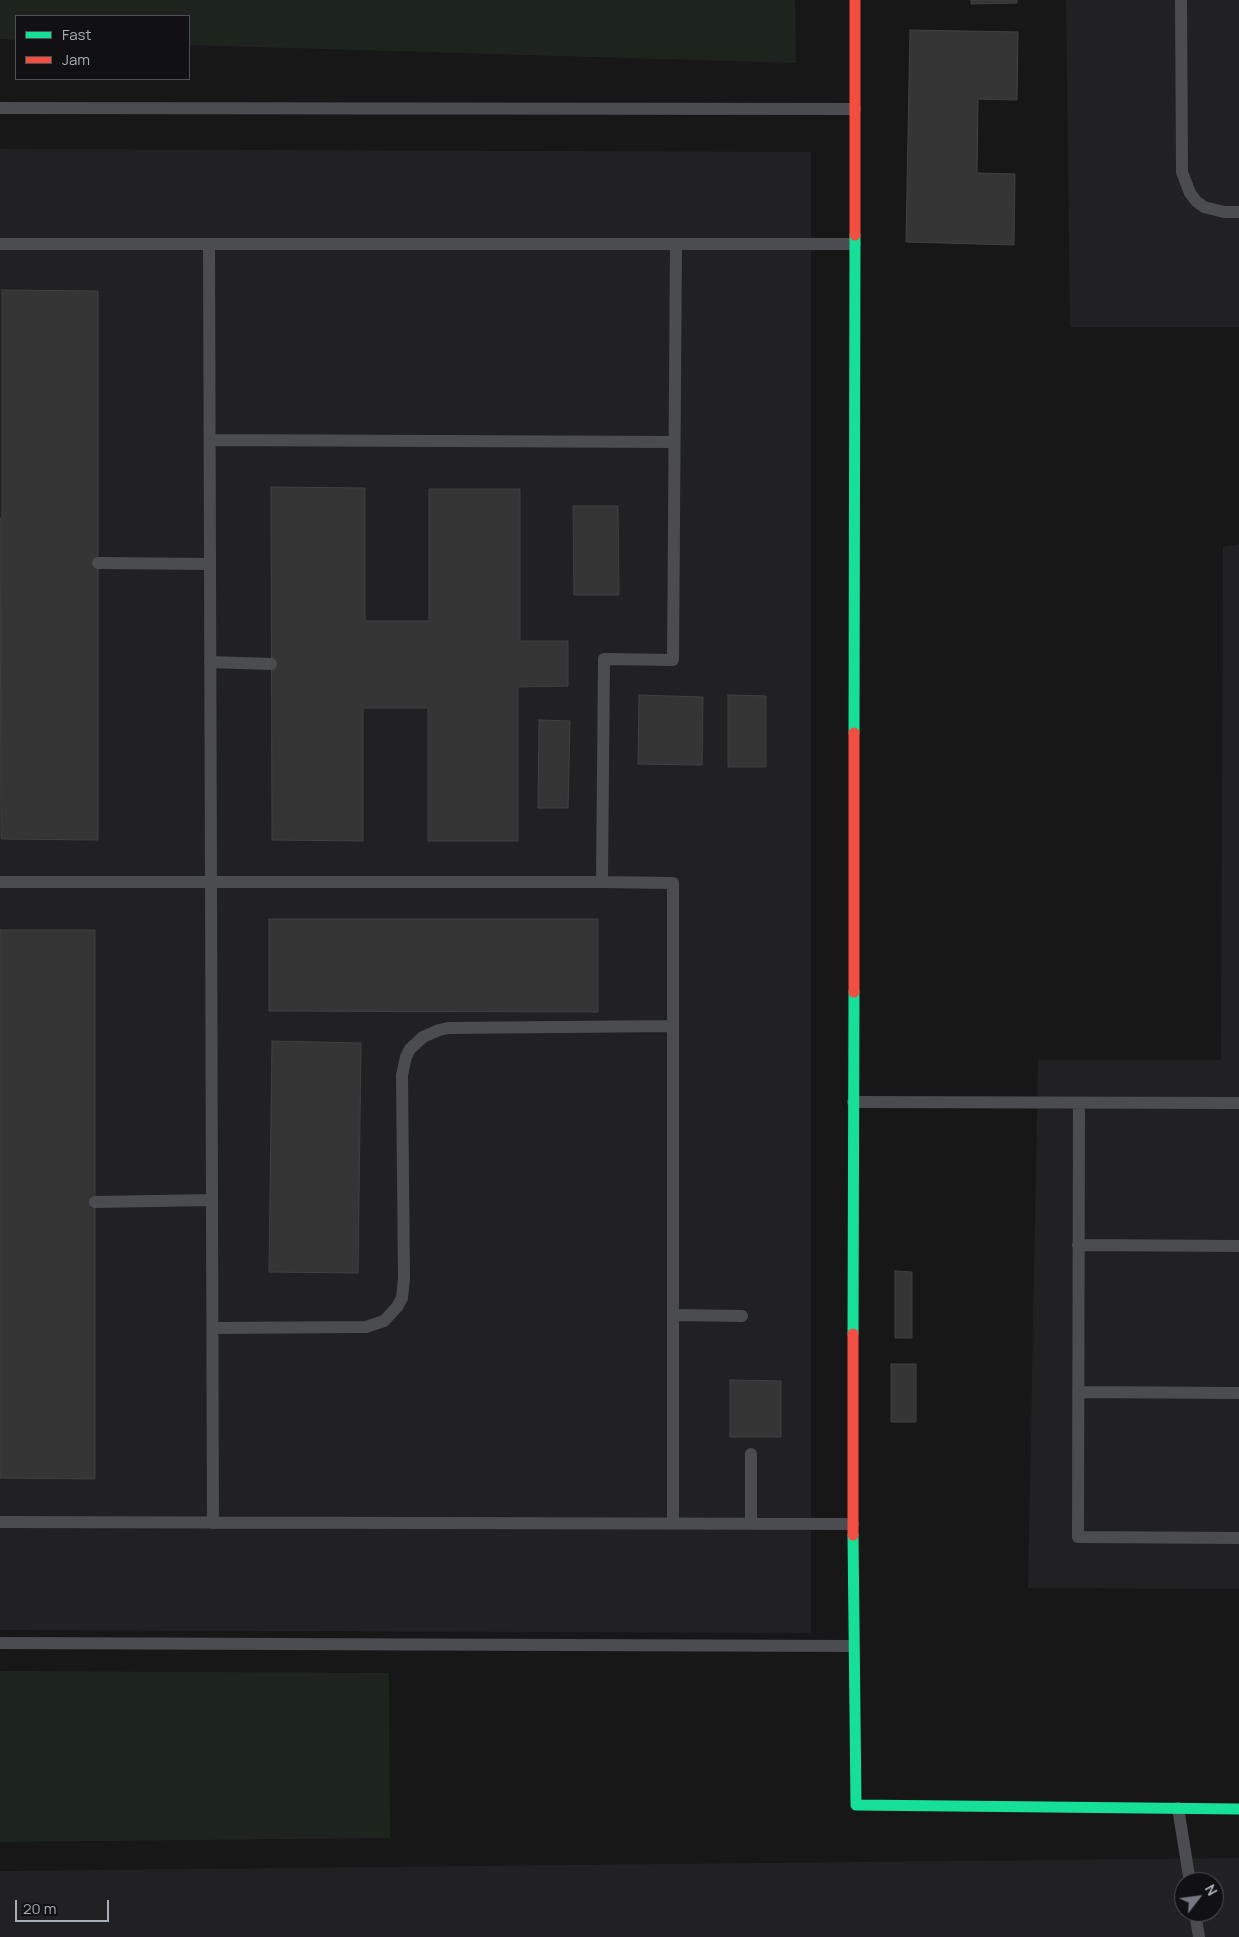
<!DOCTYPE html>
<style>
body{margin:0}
#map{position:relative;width:1239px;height:1937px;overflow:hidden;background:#171717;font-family:Manrope,sans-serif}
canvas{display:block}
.legend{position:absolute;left:15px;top:15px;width:175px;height:65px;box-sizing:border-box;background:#111113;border:1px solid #4d4f55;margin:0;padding:6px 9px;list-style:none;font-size:15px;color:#a8adb8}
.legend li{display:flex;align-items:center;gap:10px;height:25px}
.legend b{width:25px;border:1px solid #4d4f55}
.north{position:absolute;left:1174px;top:1872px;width:50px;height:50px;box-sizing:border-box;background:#111113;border:1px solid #4d4f55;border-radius:50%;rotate:60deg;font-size:14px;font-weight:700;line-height:20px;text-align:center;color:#a8adb8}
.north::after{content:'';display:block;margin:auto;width:18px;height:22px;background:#757880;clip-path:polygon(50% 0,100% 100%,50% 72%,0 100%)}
.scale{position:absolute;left:15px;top:1900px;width:94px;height:22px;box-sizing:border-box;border:2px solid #a8adb8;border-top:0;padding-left:6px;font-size:15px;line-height:18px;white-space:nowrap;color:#a8adb8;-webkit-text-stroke:4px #111113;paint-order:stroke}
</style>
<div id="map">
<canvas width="1239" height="1937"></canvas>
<ul class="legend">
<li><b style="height:6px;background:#16e098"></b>Fast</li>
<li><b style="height:6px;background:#f24e42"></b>Jam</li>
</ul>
<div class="north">N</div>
<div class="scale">20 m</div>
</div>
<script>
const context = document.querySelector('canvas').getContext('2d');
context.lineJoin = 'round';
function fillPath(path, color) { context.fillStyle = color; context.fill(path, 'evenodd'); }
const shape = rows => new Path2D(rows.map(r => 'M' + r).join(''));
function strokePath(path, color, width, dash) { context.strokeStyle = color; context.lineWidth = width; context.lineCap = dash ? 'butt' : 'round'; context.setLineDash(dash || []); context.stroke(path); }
const built = shape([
 [1066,0,1239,0,1239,327,1070,327],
 [0,149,811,152,811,1633,0,1630],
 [1239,544,1239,1589,1028,1588,1038,1060,1221,1060,1223,547],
 [1239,1858,1239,1937,0,1937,0,1871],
 [1184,1882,1214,1882,1214,1912,1184,1912]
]);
const green = shape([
 [0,0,795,0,796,63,189,45,189,16,16,16,16,40,0,39],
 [0,1671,389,1673,390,1838,0,1842]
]);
const building = shape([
 [971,0,1017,0,1017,3,971,4,971,0],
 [910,30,1018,32,1017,100,978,99,977,173,1015,174,1014,245,906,242,910,30],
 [2,290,98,291,98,840,1,839,0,518,2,518,2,290],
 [271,487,365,488,365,621,429,621,429,489,520,489,520,641,568,641,568,686,518,687,518,841,428,841,428,708,363,708,363,841,272,840,271,487],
 [573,506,618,506,619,595,574,595,573,506],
 [639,695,703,697,702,765,638,764,639,695],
 [728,695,766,696,766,767,728,767,728,695],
 [539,720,570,721,568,808,538,808,539,720],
 [269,919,598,919,598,1012,269,1011,269,919],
 [0,930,95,930,95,1479,0,1478,0,930],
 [272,1041,361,1043,358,1273,269,1272,272,1041],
 [895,1271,912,1272,912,1338,895,1338,895,1271],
 [891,1364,916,1364,916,1422,891,1422,891,1364],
 [730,1380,781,1381,781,1437,730,1437,730,1380]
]);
const lane = shape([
 [1181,0,1182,172,1190,193,1196,201,1204,207,1224,212,1239,212],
 [0,108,855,109],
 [0,244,855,244],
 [209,244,213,1523],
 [210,440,674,442],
 [98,563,210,564],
 [210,662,271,664],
 [0,882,602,882],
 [853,1102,1239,1103],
 [1079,1103,1078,1537,1239,1538],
 [95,1202,212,1200],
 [1078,1245,1239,1246],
 [673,1315,742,1316],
 [213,1328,366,1327,384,1321,397,1307,402,1298,404,1278,402,1075,406,1057,410,1049,423,1037,439,1030,448,1028,673,1026],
 [1078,1392,1239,1393],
 [0,1522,853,1524],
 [673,1523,673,883,602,882,604,659,673,660,676,244],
 [751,1523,751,1454],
 [0,1643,853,1646],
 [1178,1808,1190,1882],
 [1195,1912,1199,1937]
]);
const fast = shape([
 [854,733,855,235],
 [853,1334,854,992],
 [853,1535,856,1805,1239,1809]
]);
const jam = shape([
 [855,235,855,0],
 [854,992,854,733],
 [853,1535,853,1334]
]);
fillPath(built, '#212123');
fillPath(green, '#1d241e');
fillPath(building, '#353536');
strokePath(building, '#3f4043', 1);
strokePath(lane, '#4b4c50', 12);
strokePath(fast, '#16e098', 11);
strokePath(jam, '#f24e42', 11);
</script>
